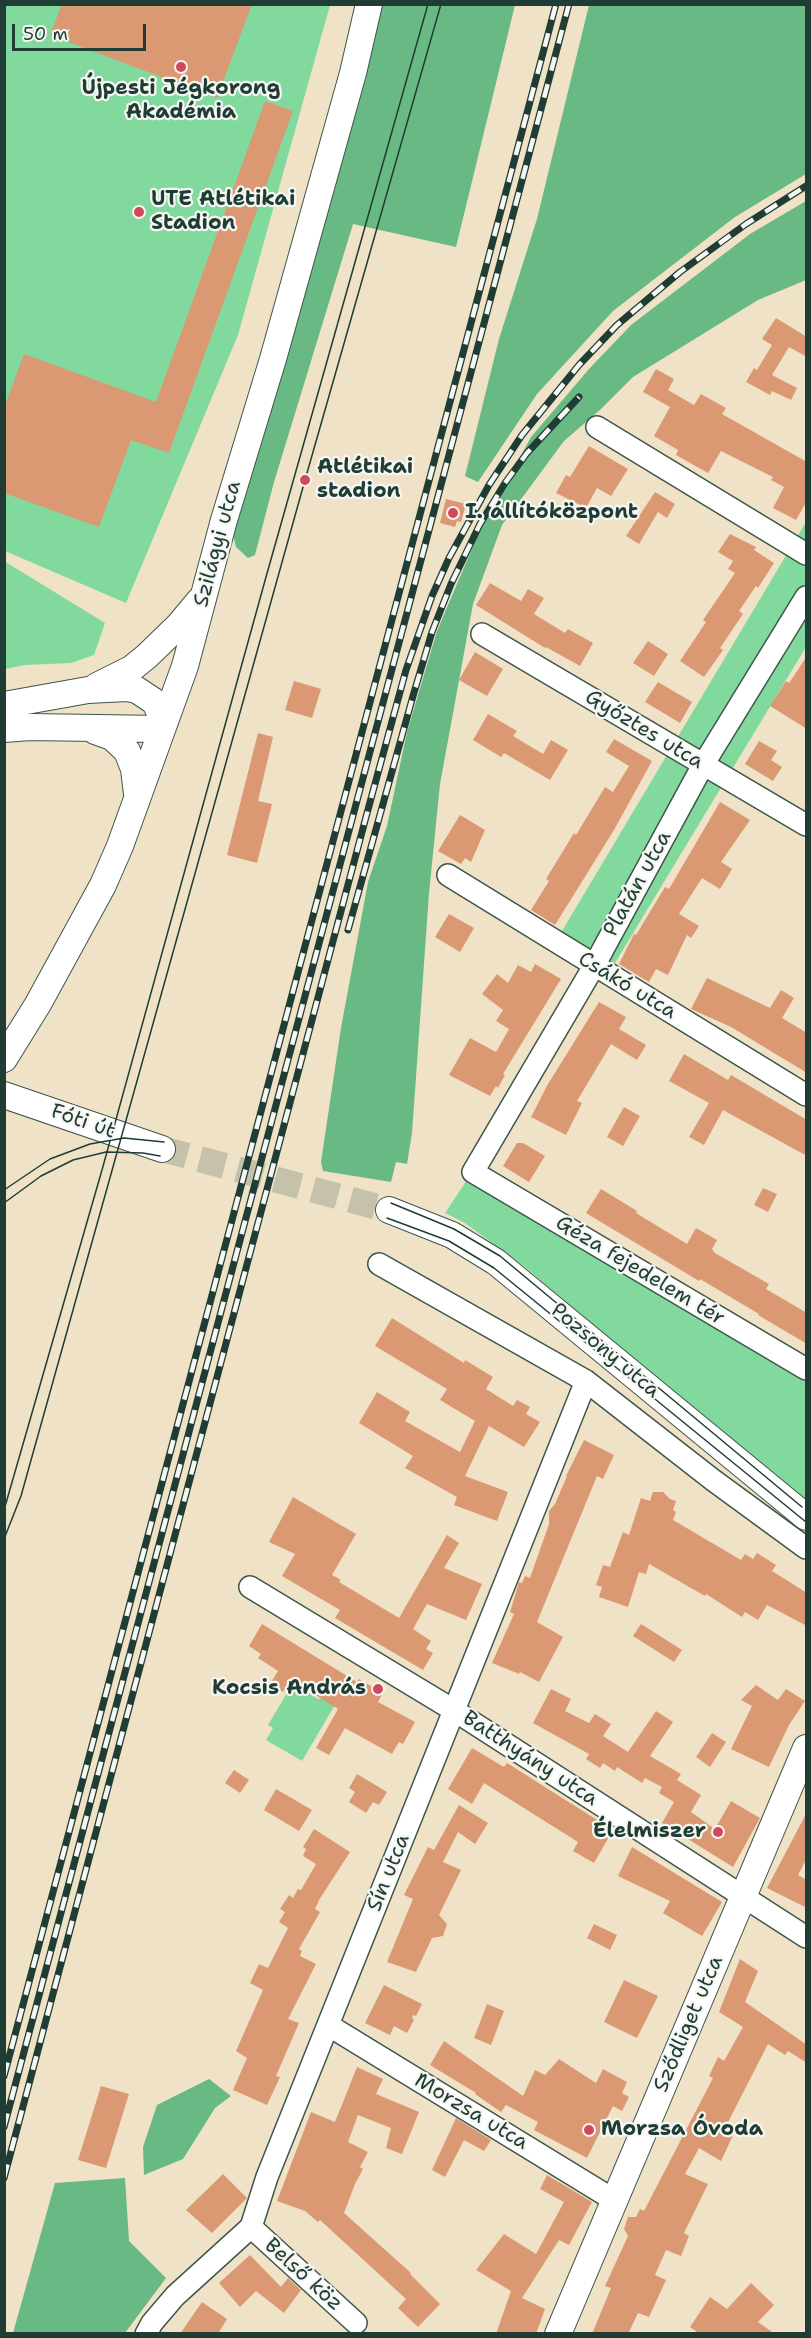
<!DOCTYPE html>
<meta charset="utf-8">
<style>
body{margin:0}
#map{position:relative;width:811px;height:2338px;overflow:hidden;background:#efe2c7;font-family:"Shantell Sans",sans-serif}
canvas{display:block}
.frame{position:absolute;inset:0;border:6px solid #1f3d34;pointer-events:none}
.scale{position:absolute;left:12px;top:24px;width:134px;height:27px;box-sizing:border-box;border:3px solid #1f3d34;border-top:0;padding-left:8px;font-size:18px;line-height:21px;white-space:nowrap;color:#1f3d34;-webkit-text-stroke:4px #f6f6f2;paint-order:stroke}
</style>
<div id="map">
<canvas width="811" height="2338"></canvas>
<div class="frame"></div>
<div class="scale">50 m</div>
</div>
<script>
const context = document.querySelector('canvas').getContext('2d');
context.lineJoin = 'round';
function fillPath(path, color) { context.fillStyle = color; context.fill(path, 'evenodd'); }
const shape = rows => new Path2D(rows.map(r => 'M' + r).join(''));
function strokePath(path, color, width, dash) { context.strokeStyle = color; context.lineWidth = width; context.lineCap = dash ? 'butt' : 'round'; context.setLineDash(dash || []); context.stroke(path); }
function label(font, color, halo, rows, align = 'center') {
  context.font = font + ' "Shantell Sans",sans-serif'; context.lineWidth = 4.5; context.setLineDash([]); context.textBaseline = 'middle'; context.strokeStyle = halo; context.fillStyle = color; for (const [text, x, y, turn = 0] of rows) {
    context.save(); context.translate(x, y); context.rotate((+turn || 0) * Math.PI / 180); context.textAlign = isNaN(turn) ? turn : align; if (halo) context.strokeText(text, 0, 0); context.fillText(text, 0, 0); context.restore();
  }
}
const green = shape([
 [5,5,330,5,238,335,126,603,5,551],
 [806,522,806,647,612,968,559,936],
 [4,561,105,623,94,655,71,663,25,665,5,669],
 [469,1177,806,1382,806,1506,525,1267,465,1223,445,1213],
 [293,1683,318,1699,326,1697,336,1703,302,1761,266,1740,273,1728,268,1725]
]);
const forest = shape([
 [378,5,515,5,456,247,353,224,274,482,255,555,248,558,236,547,232,530],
 [589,5,806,5,806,174,735,217,613,311,537,394,478,482,465,476,499,339,537,219],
 [806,201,806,280,758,300,633,377,601,409,564,441,502,525,473,604,440,784,429,893,412,1133,407,1164,396,1162,391,1182,323,1171,321,1162,341,1028,368,882,387,826,407,732,437,631,479,532,531,437,589,369,631,325,750,234],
 [209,2079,231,2096,215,2108,183,2159,144,2175,143,2147,157,2105],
 [125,2178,129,2241,166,2278,125,2333,13,2333,55,2183]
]);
const building = shape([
 [62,4,252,4,217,98,50,35],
 [265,101,293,111,169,453,131,440,99,527,4,493,4,408,24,354,156,402],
 [776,318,807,337,807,357,789,347,772,375,797,388,791,400,772,391,770,395,746,382,754,368,757,370,772,345,762,339],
 [656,369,674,379,668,390,694,405,701,394,726,408,722,414,807,462,807,501,796,520,773,508,784,487,771,480,773,477,721,451,708,473,676,455,678,450,654,436,670,407,643,392],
 [589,446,628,469,611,496,597,488,586,508,556,493,566,475,570,477],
 [655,492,675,504,667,518,658,512,639,544,626,536],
 [446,499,466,504,461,522,457,521,455,527,440,523],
 [730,534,756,547,754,550,774,563,758,588,756,586,739,611,743,614,720,648,723,650,704,677,680,661,706,622,703,620,735,573,728,569,733,561,718,552],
 [490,583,521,601,528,589,544,598,534,614,565,633,568,629,593,643,580,666,546,647,545,648,476,605],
 [648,641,668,654,654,676,633,663],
 [475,652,503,669,487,696,459,680],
 [807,656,807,729,770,706,786,681,789,683],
 [294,681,321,689,312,718,285,710],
 [658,682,692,702,680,723,645,702],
 [488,714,517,731,513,736,543,754,551,740,568,750,550,780,504,753,501,757,473,740],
 [258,733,273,737,258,801,272,804,257,863,227,855],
 [614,739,652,761,614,830,555,925,531,910,549,881,546,879,574,833,576,835,605,787,613,792,629,766,606,752],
 [759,741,777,751,771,760,782,767,773,781,745,764],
 [720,802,750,820,721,862,732,869,720,889,702,878,679,914,699,926,691,938,687,935,668,975,656,969,649,982,619,964,634,934,636,935,665,887,669,889],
 [460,815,485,830,471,862,465,858,461,864,438,851],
 [449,914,474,928,460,952,435,937],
 [535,964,561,979,503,1074,505,1075,498,1088,496,1086,490,1096,449,1075,470,1038,496,1052,509,1029,496,1021,503,1010,482,994,497,974,508,983,518,965,531,972],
 [707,978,770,1008,781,990,794,998,782,1018,807,1033,807,1073,731,1027,691,1009],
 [599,1002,626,1017,619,1029,646,1045,637,1060,611,1044,577,1101,582,1103,566,1135,531,1117,548,1084],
 [684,1054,728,1080,731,1075,807,1120,807,1156,723,1110,704,1145,689,1137,709,1103,669,1081],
 [624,1107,640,1116,623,1146,607,1137],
 [517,1143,523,1143,545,1156,529,1182,503,1166],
 [763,1188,777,1194,768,1212,754,1205],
 [601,1189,637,1211,636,1213,687,1244,696,1228,717,1240,712,1249,715,1253,769,1284,766,1289,807,1313,807,1344,758,1315,759,1314,700,1279,699,1281,586,1213],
 [392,1318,464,1363,465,1360,493,1377,486,1389,513,1406,517,1400,530,1407,526,1414,540,1422,524,1447,489,1426,465,1476,508,1492,497,1521,454,1505,457,1497,405,1468,413,1456,359,1423,377,1392,410,1412,405,1421,460,1452,475,1421,440,1400,447,1389,375,1346],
 [584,1440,614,1455,603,1479,597,1476,537,1622,563,1637,539,1682,520,1672,519,1674,492,1663,514,1614,510,1612,519,1582,522,1583,525,1576,530,1578,549,1524,549,1511,555,1504,567,1476,566,1476],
 [653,1492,663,1492,670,1499,676,1501,673,1510,676,1512,673,1520,741,1560,745,1554,753,1559,757,1553,776,1565,772,1571,807,1593,807,1626,767,1605,758,1620,745,1612,742,1617,706,1594,705,1596,649,1564,646,1574,639,1572,628,1607,599,1597,602,1587,596,1585,603,1565,610,1567,623,1532,629,1535,641,1498,650,1501],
 [293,1497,356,1534,332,1575,341,1580,339,1582,399,1618,447,1535,459,1543,444,1568,482,1584,466,1620,427,1604,413,1629,431,1641,426,1649,433,1653,423,1670,335,1618,340,1610,282,1576,295,1554,269,1542],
 [262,1624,357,1682,359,1679,383,1693,378,1702,415,1722,403,1744,399,1742,392,1754,345,1728,329,1755,316,1748,338,1709,291,1680,283,1692,270,1684,278,1671,258,1658,261,1654,249,1646],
 [641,1624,682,1650,674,1662,633,1636],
 [756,1685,778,1700,786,1689,805,1701,789,1725,769,1767,731,1749,752,1706,741,1700],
 [551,1689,571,1699,565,1711,589,1723,595,1714,611,1724,603,1736,628,1752,656,1711,673,1722,650,1756,681,1774,677,1780,701,1795,691,1812,715,1829,731,1801,760,1818,733,1867,662,1823,674,1802,659,1793,662,1787,645,1778,642,1783,617,1767,615,1771,603,1763,600,1768,586,1759,589,1754,533,1723],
 [712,1733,726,1742,710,1767,696,1757],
 [472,1748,504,1767,507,1763,613,1830,594,1863,573,1851,578,1842,484,1783,472,1804,448,1789],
 [234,1770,249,1780,240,1793,225,1783],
 [357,1774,387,1792,379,1805,373,1802,366,1813,349,1802,355,1792,349,1788],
 [276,1789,312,1810,299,1831,264,1810],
 [459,1805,488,1823,475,1844,458,1832,443,1862,461,1870,439,1915,447,1924,443,1936,432,1938,416,1972,387,1962,413,1899,404,1895,428,1847,434,1850],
 [807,1812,807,1858,798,1875,807,1880,807,1908,767,1888],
 [314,1829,350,1852,319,1900,315,1909,320,1912,299,1949,302,1951,300,1956,316,1964,288,2019,299,2023,276,2076,280,2077,267,2105,233,2090,247,2058,236,2051,263,1990,250,1983,259,1964,268,1968,288,1928,279,1922,285,1912,280,1909,289,1895,293,1898,298,1889,301,1890,316,1864,303,1856,306,1849,303,1847],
 [632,1847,722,1902,702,1936,663,1913,670,1901,618,1876],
 [594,1924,617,1935,610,1950,587,1938],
 [740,1959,758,1971,745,2002,807,2045,807,2063,788,2051,785,2055,768,2044,726,2126,735,2131,721,2161,699,2148,685,2174,708,2184,684,2233,689,2236,681,2256,666,2250,655,2275,666,2280,649,2317,638,2313,628,2334,592,2334,611,2288,605,2286,628,2236,624,2229,628,2217,636,2217,640,2209,644,2211,713,2078,709,2076,718,2057,724,2061,743,2027,719,2012],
 [624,1980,658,1996,637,2038,604,2022],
 [384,1985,422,2004,416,2016,413,2015,412,2018,414,2020,407,2033,394,2026,390,2035,365,2023],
 [487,2004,504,2011,491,2045,474,2038],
 [444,2041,523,2096,535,2070,545,2075,559,2059,596,2083,603,2069,627,2082,622,2093,629,2097,622,2111,613,2106,587,2158,534,2130,538,2122,506,2105,501,2112,475,2094,476,2093,430,2065],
 [357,2067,383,2079,376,2094,419,2112,402,2154,386,2148,391,2128,358,2115,348,2142,368,2152,360,2167,363,2169,355,2184,344,2213,411,2273,410,2274,440,2304,418,2327,398,2308,406,2299,320,2220,318,2222,305,2211,277,2201,311,2112,335,2122],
 [101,2086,129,2094,106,2168,78,2160],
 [456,2118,491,2140,484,2151,464,2140,445,2177,432,2170],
 [223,2174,247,2198,212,2233,186,2210],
 [547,2175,592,2202,569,2245,559,2240,522,2298,545,2309,536,2334,496,2334,511,2291,476,2270,504,2234,536,2254,564,2202,540,2189],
 [250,2255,281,2287,288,2278,301,2290,284,2313,256,2291,240,2307,219,2283],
 [751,2283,774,2305,758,2322,775,2334,700,2334,690,2327,710,2297,727,2309],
 [202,2302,227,2319,218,2334,180,2334]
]);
const tertiaryTunnel = shape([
 [162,1149,389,1210]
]);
const minor = shape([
 [597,427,806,554],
 [806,597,703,765,594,966,473,1172,806,1369],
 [482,634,806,825],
 [448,875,806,1095],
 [379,1264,586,1381,713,1480,806,1548],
 [250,1587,455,1711,806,1937],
 [328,2025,614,2200],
 [251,2227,356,2323],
 [146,2334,152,2323,175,2296,251,2227,267,2177,586,1381]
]);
const tertiary = shape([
 [97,686,131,669,147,656,179,625,199,601],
 [4,705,88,690,127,688,137,690,155,702,160,713,162,729],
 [4,729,30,727,162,729],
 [95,731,112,737,127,751,134,769,137,794],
 [4,1059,38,1004,103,885,120,846,185,666,224,520,273,359,353,73,369,4],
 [4,1095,162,1149],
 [389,1210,452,1235,496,1262,806,1517],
 [558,2334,806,1748]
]);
const tram = shape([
 [4,1190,50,1159,90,1144,124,1138,164,1142],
 [4,1203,41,1176,73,1160,106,1152,143,1153,160,1156],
 [391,1203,454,1229,500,1256,802,1507],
 [387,1218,449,1241,494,1268,806,1522],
 [4,1510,102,1170,266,577,428,4],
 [4,1539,21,1496,305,480,441,4]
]);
const rail = shape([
 [348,930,413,696,432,632,451,584,480,524,505,483,527,453,579,397],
 [4,2076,556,4],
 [4,2127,569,4],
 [4,2178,366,817,406,670,432,596,449,558,489,485,522,435,579,365,617,325,680,272,746,224,806,186]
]);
const markers = [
 [181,67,6,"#d1495b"],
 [139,212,6,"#d1495b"],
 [305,480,6,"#d1495b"],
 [453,513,6,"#d1495b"],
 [378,1689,6,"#d1495b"],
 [718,1832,6,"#d1495b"],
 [589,2130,6,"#d1495b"]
];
const poiNames = [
 ["Újpesti Jégkorong",181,89,"center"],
 ["Akadémia",181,113,"center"],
 ["UTE Atlétikai",151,200],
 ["Stadion",151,224],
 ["Atlétikai",317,468],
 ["stadion",317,492],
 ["I. állítóközpont",465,513],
 ["Kocsis András",366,1689,"right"],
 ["Élelmiszer",706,1832,"right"],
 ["Morzsa Óvoda",601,2130]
];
const streetNames = [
 ["Szilágyi utca",218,544,-75],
 ["Győztes utca",644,730,31],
 ["Platán utca",638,884,-61],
 ["Csákó utca",627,986,31],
 ["Fóti út",83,1122,19],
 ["Géza fejedelem tér",640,1271,31],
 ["Pozsony utca",605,1351,40],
 ["Batthyány utca",530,1759,33],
 ["Sín utca",389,1873,-68],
 ["Sződliget utca",689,2024,-67],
 ["Morzsa utca",471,2112,31],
 ["Belső köz",303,2275,42]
];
fillPath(green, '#82d99d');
fillPath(forest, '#69b984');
fillPath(building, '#db9973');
strokePath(tertiaryTunnel, '#c5c1aa', 26, [26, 13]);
strokePath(minor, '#3e564a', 24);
strokePath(tertiary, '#3e564a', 28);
strokePath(minor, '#fff', 21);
strokePath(tertiary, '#fff', 26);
strokePath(tram, '#1f3d34', 1.5);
strokePath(rail, '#1f3d34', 7);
strokePath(rail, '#f6f6f2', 4.5, [14]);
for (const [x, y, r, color] of markers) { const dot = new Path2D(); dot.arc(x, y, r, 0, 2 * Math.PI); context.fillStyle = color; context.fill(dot); strokePath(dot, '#f6f6f2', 2); }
label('bold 21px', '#1f3d34', '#f6f6f2', poiNames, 'left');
label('21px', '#1f3d34', '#f6f6f2', streetNames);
</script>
